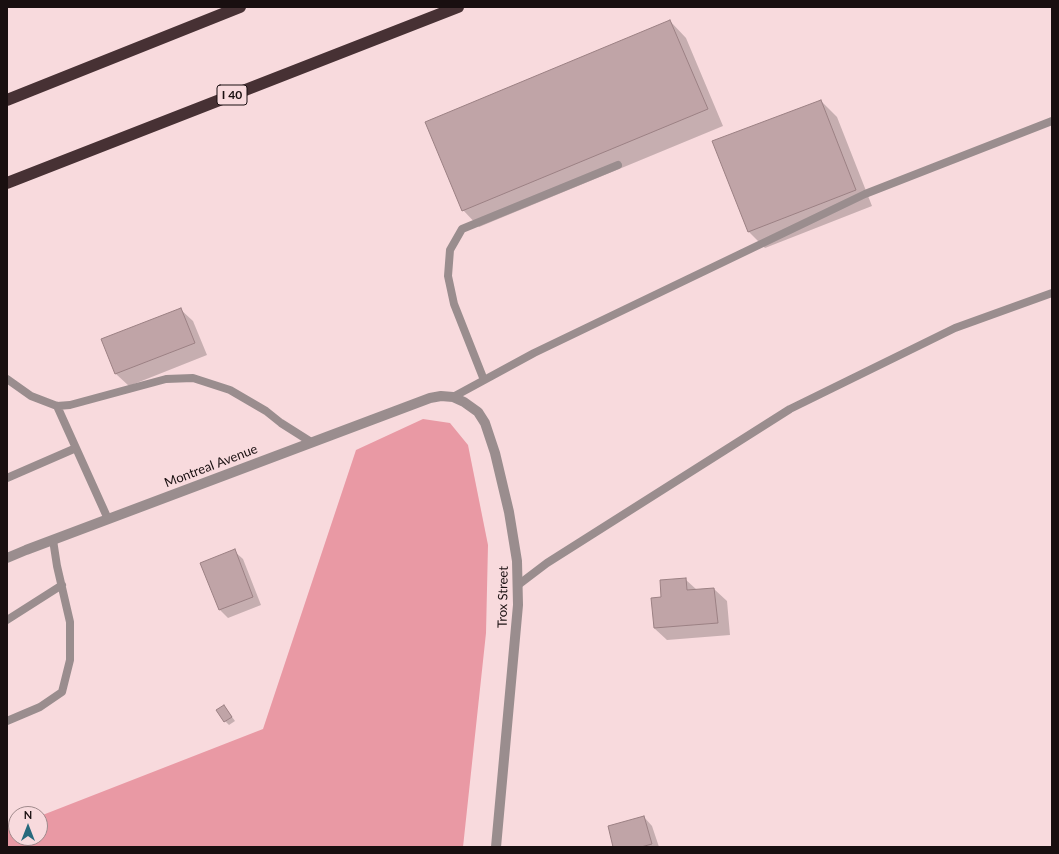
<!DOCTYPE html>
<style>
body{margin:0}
#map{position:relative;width:1059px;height:854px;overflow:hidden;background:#f8dadd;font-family:Lato,sans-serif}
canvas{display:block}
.frame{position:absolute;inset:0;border:8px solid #190f10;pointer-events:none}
.north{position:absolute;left:8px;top:806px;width:40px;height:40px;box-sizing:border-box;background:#f8dadd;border:1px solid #9f898b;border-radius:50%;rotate:0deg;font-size:11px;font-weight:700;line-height:16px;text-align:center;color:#190f10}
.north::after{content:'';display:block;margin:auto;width:14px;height:18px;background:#286a7d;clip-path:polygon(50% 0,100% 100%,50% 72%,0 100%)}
</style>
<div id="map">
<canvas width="1059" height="854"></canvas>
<div class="frame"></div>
<div class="north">N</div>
</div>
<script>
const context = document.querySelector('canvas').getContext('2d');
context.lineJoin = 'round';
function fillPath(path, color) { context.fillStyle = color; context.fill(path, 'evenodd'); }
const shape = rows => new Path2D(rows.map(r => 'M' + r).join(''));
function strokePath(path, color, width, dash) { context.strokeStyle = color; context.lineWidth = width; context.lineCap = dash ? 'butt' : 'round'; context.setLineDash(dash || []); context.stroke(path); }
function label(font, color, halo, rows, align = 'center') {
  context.font = font + ' Lato,sans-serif'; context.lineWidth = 3.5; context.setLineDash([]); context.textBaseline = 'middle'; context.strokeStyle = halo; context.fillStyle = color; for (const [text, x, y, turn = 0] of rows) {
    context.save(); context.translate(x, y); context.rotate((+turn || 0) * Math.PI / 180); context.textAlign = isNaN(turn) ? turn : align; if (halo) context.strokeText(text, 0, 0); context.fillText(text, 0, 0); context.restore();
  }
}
const green = shape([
 [423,419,450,423,468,445,488,545,486,633,463,847,7,847,7,829,16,825,16,838,40,838,40,816,263,729,356,450]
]);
const shadow = shape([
 [670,21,686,38,723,126,479,227,463,210],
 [821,101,837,117,872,206,765,248,749,232],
 [180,309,193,321,207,355,129,386,116,374,102,340],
 [234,551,243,559,261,605,228,618,220,610],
 [685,579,697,590,714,589,727,601,730,635,667,640,654,628,663,598],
 [224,706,235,721,229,725,225,721],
 [644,817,652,826,659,847,614,847]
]);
const building = shape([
 [670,20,708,109,462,211,425,122,670,20],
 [821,100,856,190,748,232,712,141,821,100],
 [181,308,195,343,115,374,101,339,181,308],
 [235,549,253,597,219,610,200,563,235,549],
 [686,578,687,590,714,588,718,623,654,628,651,598,661,597,660,580,686,578],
 [224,705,232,717,224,722,216,710,224,705],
 [644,816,652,844,641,847,613,847,608,826,644,816]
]);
const lane = shape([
 [7,379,31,396,57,406,70,405,166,379,193,378,230,390,266,411,281,423,311,442],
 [484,380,454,304,448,276,450,250,462,229,618,165],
 [453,397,534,353,865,194,1052,121],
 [57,406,108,519],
 [7,478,76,448],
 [518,585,547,563,790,409,955,328,1052,293],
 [7,620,62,585],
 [7,721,40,707,62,692,70,660,70,622,57,566,53,540]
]);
const street = shape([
 [7,558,26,550,430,398,441,396,453,397,464,402,478,412,485,423,495,453,509,512,517,561,518,605,496,847]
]);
const highway = shape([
 [7,100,240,7],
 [7,183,458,7]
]);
const shields = [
 [232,95,30]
];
const shieldNames = [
 ["I 40",232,95]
];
const streetNames = [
 ["Montreal Avenue",211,466,-21],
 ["Trox Street",503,597,-89]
];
fillPath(green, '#e999a4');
fillPath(shadow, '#0003');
fillPath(building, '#c0a4a7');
strokePath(building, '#9b8083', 1);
strokePath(lane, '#9a8d8e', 8);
strokePath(street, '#9a8d8e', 10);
strokePath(highway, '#473134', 12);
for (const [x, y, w] of shields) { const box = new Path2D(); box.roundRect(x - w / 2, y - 10, w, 20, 3); context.fillStyle = '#f8dadd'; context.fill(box); strokePath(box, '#190f10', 1); }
label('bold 12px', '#190f10', null, shieldNames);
label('13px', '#190f10', '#f8dadd', streetNames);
</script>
